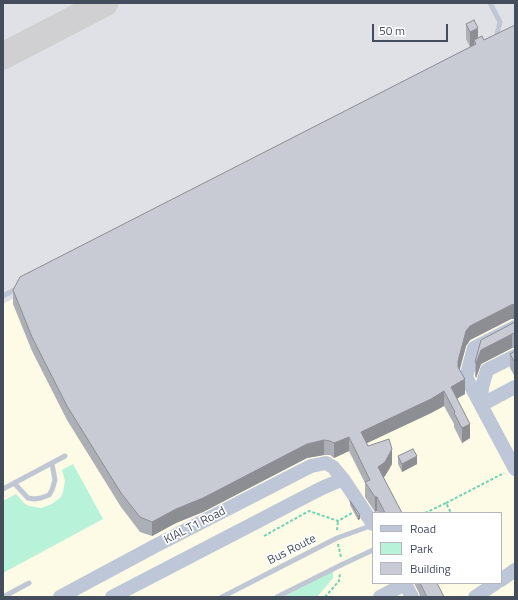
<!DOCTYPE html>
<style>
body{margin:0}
#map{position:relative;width:518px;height:600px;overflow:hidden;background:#f0eeed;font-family:"Titillium Web",sans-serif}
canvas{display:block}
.frame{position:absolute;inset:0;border:4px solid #444d5c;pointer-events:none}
.legend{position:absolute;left:372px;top:512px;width:130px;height:72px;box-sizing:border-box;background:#fff;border:1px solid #b4b8be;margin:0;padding:5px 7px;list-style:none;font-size:12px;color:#444d5c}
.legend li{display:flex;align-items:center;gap:8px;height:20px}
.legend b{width:20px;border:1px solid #b4b8be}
.scale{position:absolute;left:372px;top:24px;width:76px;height:18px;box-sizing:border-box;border:2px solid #444d5c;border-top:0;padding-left:5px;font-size:12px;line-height:14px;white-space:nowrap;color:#444d5c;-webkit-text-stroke:3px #fff;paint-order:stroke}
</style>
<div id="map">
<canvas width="518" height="600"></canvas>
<div class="frame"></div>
<ul class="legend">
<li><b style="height:5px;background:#bec7d8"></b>Road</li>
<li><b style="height:11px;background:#b8f2d8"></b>Park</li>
<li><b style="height:11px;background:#c9cbd4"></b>Building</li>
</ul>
<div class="scale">50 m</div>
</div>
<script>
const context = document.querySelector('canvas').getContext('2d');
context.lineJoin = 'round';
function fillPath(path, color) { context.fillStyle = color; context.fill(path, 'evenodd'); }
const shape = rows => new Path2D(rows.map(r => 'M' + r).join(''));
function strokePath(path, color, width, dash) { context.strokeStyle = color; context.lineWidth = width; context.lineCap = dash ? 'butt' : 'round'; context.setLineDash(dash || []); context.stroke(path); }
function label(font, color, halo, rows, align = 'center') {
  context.font = font + ' "Titillium Web",sans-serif'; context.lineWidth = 3.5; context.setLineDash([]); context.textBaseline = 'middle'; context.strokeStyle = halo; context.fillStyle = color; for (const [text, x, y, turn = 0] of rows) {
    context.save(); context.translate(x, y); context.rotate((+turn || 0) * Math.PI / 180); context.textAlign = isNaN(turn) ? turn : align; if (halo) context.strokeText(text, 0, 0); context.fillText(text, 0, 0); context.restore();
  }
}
const commercial = shape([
 [3,3,515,3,515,597,3,597],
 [373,513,501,513,501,583,373,583]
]);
const airport = shape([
 [3,3,515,3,515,36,3,304]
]);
const green = shape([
 [73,464,103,519,3,573,3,501,16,494,24,503,29,506,41,508,52,504,61,497,63,492,65,481,62,470],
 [333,571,333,578,317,597,283,597]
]);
const taxiway = shape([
 [3,56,105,3]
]);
const path = shape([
 [446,503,504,473],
 [425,513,446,503,451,513],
 [337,530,338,521],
 [264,536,309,511,338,521,352,513],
 [338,544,341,557],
 [325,597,339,581,340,573]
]);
const lane = shape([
 [490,3,500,22,496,38],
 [3,296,20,287],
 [14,483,28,498,34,499,41,498,49,495,52,490,55,480,52,464],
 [3,489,65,456],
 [3,597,29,583],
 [222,597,337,538,373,525],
 [277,597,343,564,373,550]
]);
const secondary = shape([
 [515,327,474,348,466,377,515,469],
 [481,405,482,387,487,370,515,356],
 [481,405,515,387],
 [501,580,515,570],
 [60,597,155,546,311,466,326,463,333,467,343,479,373,524],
 [112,597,322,488,343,479],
 [380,597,405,584,412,597],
 [475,597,496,583]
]);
const wall = shape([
 [466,24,478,37,484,40,515,25,515,319,511,319,470,340,466,346,460,369,465,394,457,398,470,438,462,443,454,427,454,424,444,406,431,413,366,443,368,446,392,464,385,476,383,477,402,513,378,513,377,511,375,512,365,497,365,483,349,451,334,458,330,455,324,455,307,458,203,512,176,523,152,536,140,532,121,507,67,420,32,351,13,304,13,290,470,47,466,39],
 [515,322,515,348,512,348,481,364,476,378,475,376,475,362],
 [515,351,514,375,510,368,510,354],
 [398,456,417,464,402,472,398,464],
 [350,501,360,519,358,520,350,505],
 [414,583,437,583,444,597,420,597,419,593]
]);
const shadedWall = shape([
 [478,28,478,43,474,40,474,45,470,47,470,32],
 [515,304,515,319,511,319,470,340,466,346,458,375,458,361,466,331,470,326,511,305],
 [512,334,512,348,481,364,476,378,476,363,481,350],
 [515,360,515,374,514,375,514,361],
 [465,379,465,394,451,402,451,387],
 [444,391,444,406,431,413,361,446,361,432],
 [470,424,470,438,462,443,462,428],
 [349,437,349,451,334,458,334,443],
 [324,440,324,455,307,458,203,512,176,523,152,536,152,522,176,509,307,444],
 [392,449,392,464,385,476,378,481,378,467],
 [417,456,417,464,402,472,402,464],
 [375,497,377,497,377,511,375,512],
 [360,515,360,519,358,520,358,516]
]);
const building = shape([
 [474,20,478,28,470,32,466,24,474,20],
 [515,25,515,304,511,305,470,326,466,331,458,361,458,367,465,379,451,387,470,424,462,428,454,413,455,412,444,391,431,399,361,432,368,446,389,439,392,449,385,462,378,467,402,513,385,513,377,497,375,497,365,482,370,480,349,437,334,443,330,441,324,440,307,444,203,498,176,509,152,522,140,517,121,493,67,406,32,337,13,290,20,277,476,44,474,40,482,36,484,40,515,25],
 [515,322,515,333,512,334,481,350,476,363,475,362,481,340,515,322],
 [515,351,515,360,514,361,510,354,515,351],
 [413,449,417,456,402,464,398,456,413,449],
 [350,501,360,515,358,516,350,501],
 [420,583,437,583,444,597,427,597,420,583]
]);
const streetNames = [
 ["KIAL T1 Road",195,526,-27],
 ["Bus Route",292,550,-27]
];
fillPath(commercial, '#fdfae5');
fillPath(airport, '#dfe1e6');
fillPath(green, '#b8f2d8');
strokePath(taxiway, '#d0d0d3', 27);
strokePath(path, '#6dd3b1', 2, [3, 2]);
strokePath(lane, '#c0c7d4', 5);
strokePath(secondary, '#bec7d8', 14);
fillPath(wall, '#adafb6');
fillPath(shadedWall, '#8d8e94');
fillPath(building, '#c9cbd4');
strokePath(building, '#8d8e94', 1);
label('12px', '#444d5c', '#fff', streetNames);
</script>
